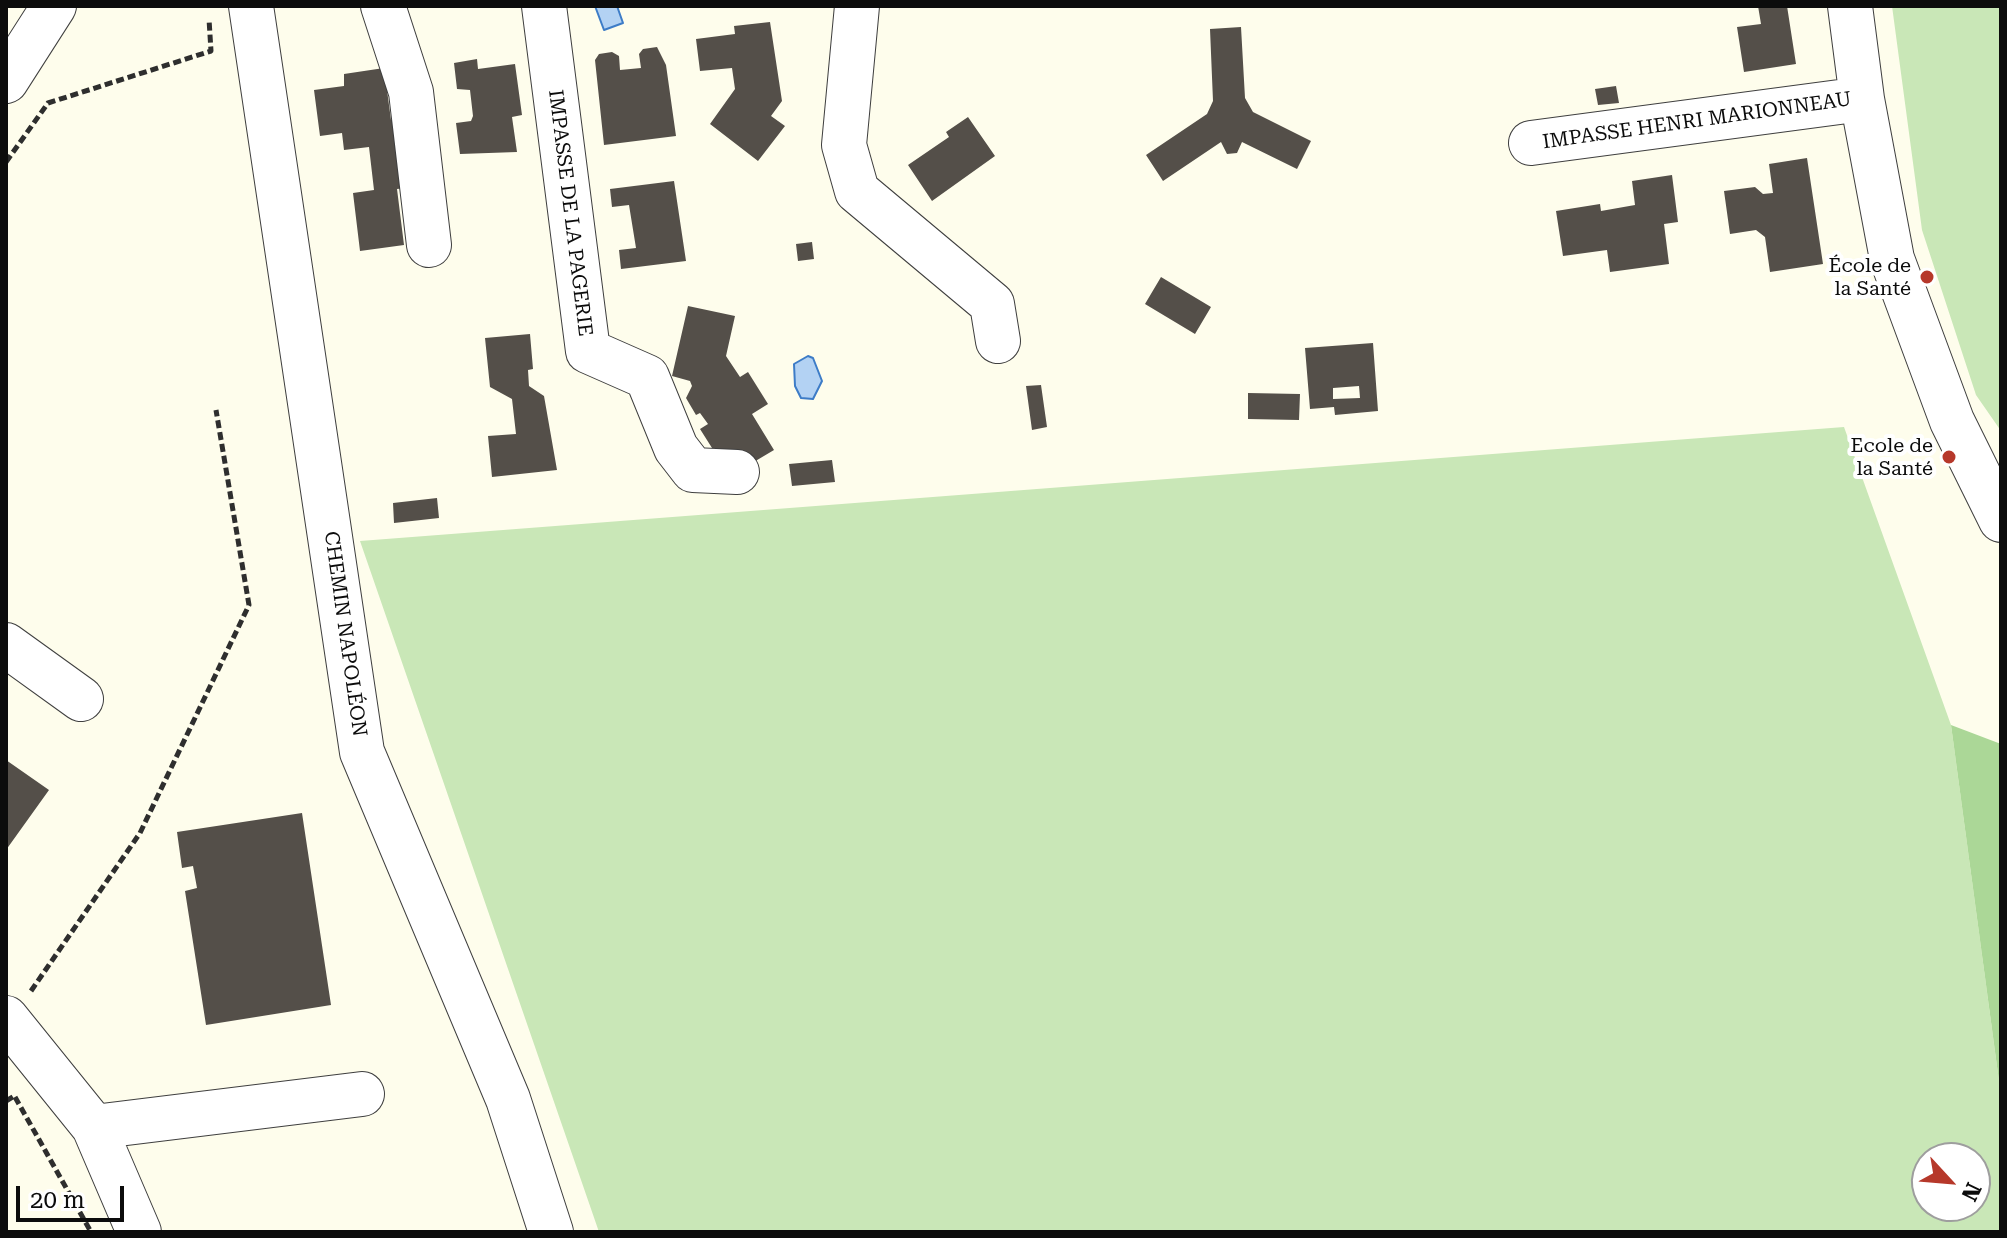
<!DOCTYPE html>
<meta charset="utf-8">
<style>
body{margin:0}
#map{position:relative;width:2007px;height:1238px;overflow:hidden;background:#fefdec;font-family:"Roboto Serif",serif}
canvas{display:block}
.frame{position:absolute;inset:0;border:8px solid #0c0c0c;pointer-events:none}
.north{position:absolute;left:1911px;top:1142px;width:80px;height:80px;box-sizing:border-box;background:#fff;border:2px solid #9e9e9e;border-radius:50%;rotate:116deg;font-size:22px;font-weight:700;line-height:32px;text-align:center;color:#0c0c0c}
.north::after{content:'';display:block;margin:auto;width:28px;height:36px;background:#b6382a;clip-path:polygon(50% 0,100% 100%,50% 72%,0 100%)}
.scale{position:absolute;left:16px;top:1186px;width:108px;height:36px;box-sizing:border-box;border:4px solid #0c0c0c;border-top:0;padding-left:10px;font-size:24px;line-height:28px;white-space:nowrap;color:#0c0c0c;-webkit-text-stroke:6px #fff;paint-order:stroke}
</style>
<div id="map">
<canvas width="2007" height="1238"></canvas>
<div class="frame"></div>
<div class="north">N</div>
<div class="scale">20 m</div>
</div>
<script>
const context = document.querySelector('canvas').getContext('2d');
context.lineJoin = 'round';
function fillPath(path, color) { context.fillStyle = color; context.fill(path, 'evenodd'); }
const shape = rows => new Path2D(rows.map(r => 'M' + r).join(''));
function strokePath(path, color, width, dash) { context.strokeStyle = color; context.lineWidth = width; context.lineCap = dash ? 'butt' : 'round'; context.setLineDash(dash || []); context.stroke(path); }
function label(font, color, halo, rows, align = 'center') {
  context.font = font + ' "Roboto Serif",serif'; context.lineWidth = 8; context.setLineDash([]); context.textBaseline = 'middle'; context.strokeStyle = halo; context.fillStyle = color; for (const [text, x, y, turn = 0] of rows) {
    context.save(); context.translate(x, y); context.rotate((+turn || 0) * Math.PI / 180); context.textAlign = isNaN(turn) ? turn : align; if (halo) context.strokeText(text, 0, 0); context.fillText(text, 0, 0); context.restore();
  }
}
const green = shape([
 [1892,6,2001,6,2001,431,1976,395,1922,230],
 [1844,427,1951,725,2001,1096,2001,1232,599,1232,360,541],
 [1927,1158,1975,1158,1975,1206,1927,1206]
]);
const forest = shape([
 [1951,725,2001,744,2001,1096]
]);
const water = shape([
 [595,6,617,6,623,23,604,30,595,6],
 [808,356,813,358,822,381,813,399,801,398,795,386,794,364,808,356]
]);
const building = shape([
 [1758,6,1787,6,1796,64,1744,72,1737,27,1761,24],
 [770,22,782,101,771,116,785,126,758,161,710,124,735,89,732,68,700,71,696,39,735,34,734,26],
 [1241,27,1245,98,1253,112,1311,141,1297,169,1242,142,1237,153,1227,154,1221,142,1163,181,1146,155,1207,114,1213,101,1210,29],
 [657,47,666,65,676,136,604,145,595,60,599,54,612,52,619,56,620,70,641,68,639,54,643,49],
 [477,59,478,69,515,64,522,115,512,117,517,152,460,154,456,123,471,121,473,116,470,90,457,89,454,63],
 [384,68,391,120,407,118,415,187,397,189,404,245,360,251,353,193,374,190,369,147,344,150,342,133,320,136,314,90,344,86,344,74],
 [1616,86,1619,103,1598,105,1595,89],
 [968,117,995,156,932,201,908,165,949,137,946,132],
 [1807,158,1823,264,1770,272,1765,237,1756,230,1730,234,1724,191,1755,187,1763,194,1773,193,1769,164],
 [1672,175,1678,222,1664,224,1669,264,1610,272,1607,250,1563,256,1556,211,1600,204,1601,211,1635,205,1632,181],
 [674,181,686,261,621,269,619,250,636,248,629,205,612,207,610,189],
 [812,242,814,259,798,261,796,244],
 [1161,277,1211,307,1195,334,1145,304],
 [688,306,735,316,726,356,740,377,748,372,768,404,752,414,774,450,742,469,719,459,700,429,708,424,700,413,696,415,686,398,692,386,690,381,672,376],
 [530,334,533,369,528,370,529,386,544,396,557,470,492,477,488,436,516,434,512,399,490,387,485,338],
 [1373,343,1378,411,1335,415,1334,407,1310,409,1305,348],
 [1359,386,1360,398,1333,399,1333,388],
 [1041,385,1047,427,1032,430,1026,386],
 [1248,393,1300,394,1299,420,1248,419],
 [832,460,835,482,792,486,789,464],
 [437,498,439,518,394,523,393,503],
 [6,760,49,790,6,850],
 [302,813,331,1005,206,1025,185,891,197,888,193,866,182,868,177,832]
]);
const path = shape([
 [6,162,48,103,211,51,209,19],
 [31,991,140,833,249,605,216,410],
 [15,1097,91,1232],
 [6,1101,16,1095]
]);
const minor = shape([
 [251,6,362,752,508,1099,551,1232],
 [383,6,411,92,429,245],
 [544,6,588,351,647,377,676,448,693,470,737,472],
 [857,6,844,145,857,191,992,304,998,341],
 [1850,6,1862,99,1892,259,1952,421,2001,520],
 [6,81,54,6],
 [1531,143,1862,99],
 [6,645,81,699],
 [6,1018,94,1127,139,1232],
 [94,1127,362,1094]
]);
const markers = [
 [1927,277,8,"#b6382a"],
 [1949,457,8,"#b6382a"]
];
const streetNames = [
 ["IMPASSE HENRI MARIONNEAU",1697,121,-8],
 ["IMPASSE DE LA PAGERIE",570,213,83],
 ["CHEMIN NAPOLÉON",345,634,82]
];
const poiNames = [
 ["École de",1911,266],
 ["la Santé",1911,289],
 ["Ecole de",1933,446],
 ["la Santé",1933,469]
];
fillPath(green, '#c9e7b7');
fillPath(forest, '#abd797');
fillPath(water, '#b3d2f3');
strokePath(water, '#3d7cc7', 2);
fillPath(building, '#544f49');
strokePath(minor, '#3f3f3f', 46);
strokePath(path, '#2e2e2e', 5, [8, 4]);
strokePath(minor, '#fff', 44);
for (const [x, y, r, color] of markers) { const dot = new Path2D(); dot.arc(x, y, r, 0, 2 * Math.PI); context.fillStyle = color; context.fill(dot); strokePath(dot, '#fff', 3); }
label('20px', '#0c0c0c', '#fff', streetNames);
label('20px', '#0c0c0c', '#fff', poiNames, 'right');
</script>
